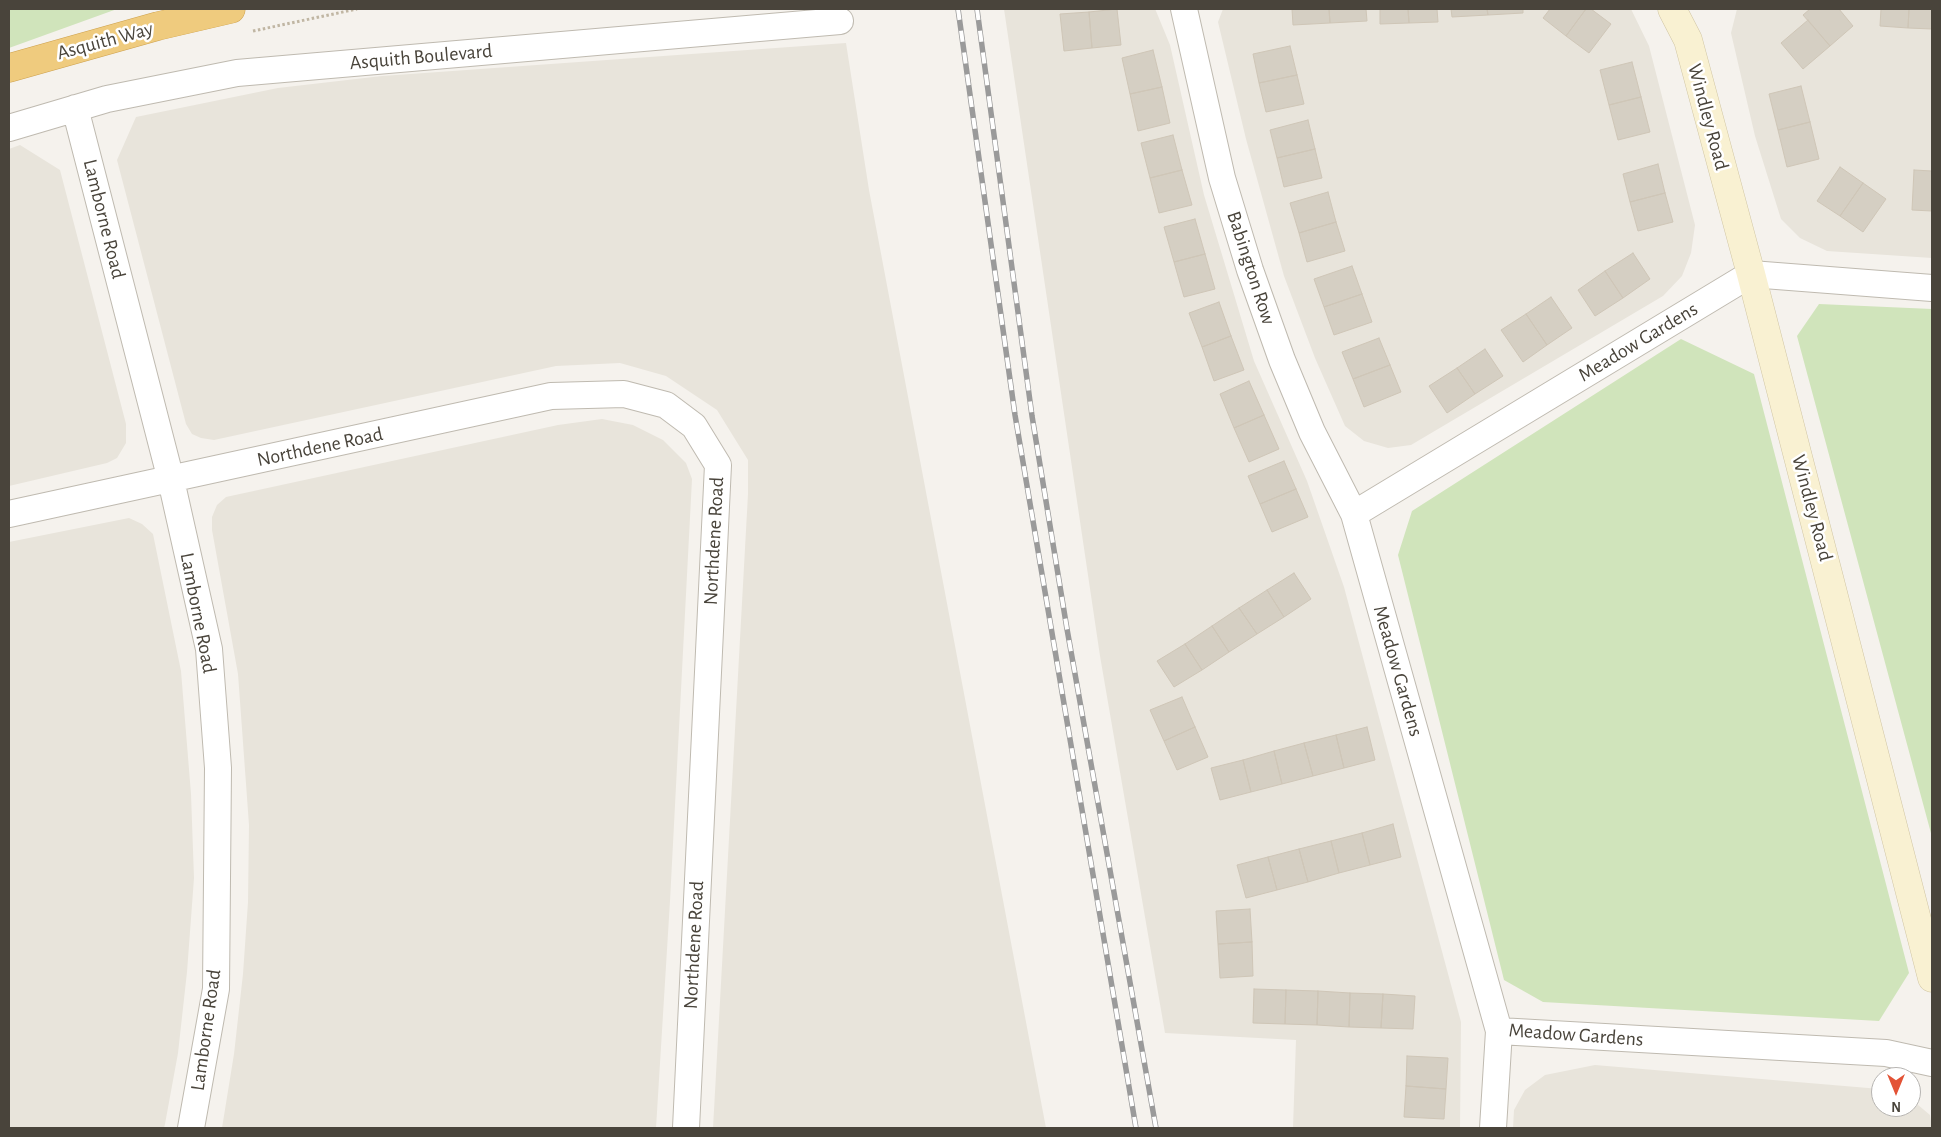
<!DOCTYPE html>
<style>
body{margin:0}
#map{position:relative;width:1941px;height:1137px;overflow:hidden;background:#f5f2ed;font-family:"Alegreya Sans",sans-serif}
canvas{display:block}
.frame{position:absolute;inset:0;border:10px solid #49443b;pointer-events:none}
.north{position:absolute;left:1871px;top:1067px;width:50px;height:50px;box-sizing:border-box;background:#fff;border:1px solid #b6b4b1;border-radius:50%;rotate:180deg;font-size:14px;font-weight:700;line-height:20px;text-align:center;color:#49443b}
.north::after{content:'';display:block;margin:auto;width:18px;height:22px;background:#e35336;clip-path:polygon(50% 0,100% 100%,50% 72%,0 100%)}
</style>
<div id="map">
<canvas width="1941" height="1137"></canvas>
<div class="frame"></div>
<div class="north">N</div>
</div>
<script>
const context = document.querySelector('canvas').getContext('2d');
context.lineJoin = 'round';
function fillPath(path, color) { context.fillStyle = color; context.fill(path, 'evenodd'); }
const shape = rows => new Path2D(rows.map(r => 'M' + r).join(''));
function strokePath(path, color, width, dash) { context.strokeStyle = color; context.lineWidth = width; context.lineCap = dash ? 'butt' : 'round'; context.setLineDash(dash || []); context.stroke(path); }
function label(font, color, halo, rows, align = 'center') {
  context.font = font + ' "Alegreya Sans",sans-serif'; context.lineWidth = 5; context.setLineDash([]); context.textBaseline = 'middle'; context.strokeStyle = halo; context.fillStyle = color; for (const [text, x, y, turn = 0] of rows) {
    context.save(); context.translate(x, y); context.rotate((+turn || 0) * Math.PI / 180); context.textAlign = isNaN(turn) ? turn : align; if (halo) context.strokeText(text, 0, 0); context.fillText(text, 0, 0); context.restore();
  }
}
const residential = shape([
 [1004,9,1155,9,1156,11,1170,45,1204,195,1254,361,1307,481,1344,587,1461,1022,1460,1128,1293,1128,1296,1040,1165,1033,1100,656],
 [1223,9,1631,9,1649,46,1695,225,1691,253,1682,276,1663,296,1411,445,1388,448,1364,441,1345,426,1315,358,1284,276,1246,139,1218,22],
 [1737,9,1932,9,1932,258,1827,251,1800,238,1781,219,1755,136,1731,33],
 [846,43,869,190,1046,1128,713,1128,748,494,748,460,717,410,666,376,620,363,556,366,214,440,201,438,192,434,186,424,117,160,136,117,278,88,382,76],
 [20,145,60,170,126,424,126,443,117,458,107,463,9,486,9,149],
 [602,419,633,425,663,440,686,463,692,479,670,901,656,1128,222,1128,234,1054,243,974,248,902,249,825,238,674,212,530,212,517,217,505,226,497,558,425],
 [129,518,142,524,153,534,181,671,191,794,194,878,187,972,178,1053,165,1124,164,1128,9,1128,9,542],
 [1595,1065,1880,1089,1881,1107,1911,1107,1911,1099,1930,1115,1932,1128,1513,1128,1514,1110,1525,1090,1545,1075]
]);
const green = shape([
 [9,9,117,9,9,48],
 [1819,304,1932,309,1932,837,1797,336],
 [1681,339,1754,374,1909,973,1879,1021,1543,1002,1504,980,1398,555,1412,511]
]);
const building = shape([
 [1117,9,1121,45,1092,48,1089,12,1117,9],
 [1292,9,1329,9,1330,23,1293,25,1292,9],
 [1329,9,1366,9,1367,21,1330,23,1329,9],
 [1380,9,1408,9,1409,23,1380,24,1380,9],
 [1408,9,1437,9,1438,22,1409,23,1408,9],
 [1451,9,1487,9,1488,15,1452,17,1451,9],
 [1487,9,1523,9,1523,13,1488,15,1487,9],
 [1550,9,1586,9,1566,36,1543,18,1550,9],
 [1586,9,1591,9,1611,24,1589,53,1566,36,1586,9],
 [1810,9,1839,9,1853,26,1830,46,1803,15,1810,9],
 [1881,9,1909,9,1908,28,1880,26,1881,9],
 [1909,9,1932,9,1932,29,1908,28,1909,9],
 [1089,12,1092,48,1064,51,1060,14,1089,12],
 [1808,20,1830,46,1803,69,1781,43,1808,20],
 [1290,46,1297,75,1259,83,1253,54,1290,46],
 [1153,50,1162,87,1130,94,1122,58,1153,50],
 [1632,62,1641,97,1609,105,1600,70,1632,62],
 [1297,75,1304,104,1266,112,1259,83,1297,75],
 [1801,86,1810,122,1778,130,1769,94,1801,86],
 [1162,87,1170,123,1138,131,1130,94,1162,87],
 [1641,97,1650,132,1618,140,1609,105,1641,97],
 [1308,120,1315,149,1277,158,1270,130,1308,120],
 [1810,122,1819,159,1787,167,1778,130,1810,122],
 [1173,135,1182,170,1150,178,1141,143,1173,135],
 [1315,149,1322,178,1284,187,1277,158,1315,149],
 [1658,164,1665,193,1630,202,1623,174,1658,164],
 [1840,167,1863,183,1840,216,1817,201,1840,167],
 [1182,170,1192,205,1159,213,1150,178,1182,170],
 [1914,170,1932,171,1932,211,1912,210,1914,170],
 [1863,183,1886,199,1863,232,1840,216,1863,183],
 [1328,192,1336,222,1299,233,1290,203,1328,192],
 [1665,193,1673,222,1638,231,1630,202,1665,193],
 [1195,219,1205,254,1174,262,1164,227,1195,219],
 [1336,222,1345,251,1307,262,1299,233,1336,222],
 [1633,253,1650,279,1623,298,1605,271,1633,253],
 [1205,254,1215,289,1184,297,1174,262,1205,254],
 [1352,266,1362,294,1324,307,1314,279,1352,266],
 [1605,271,1623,298,1595,316,1578,290,1605,271],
 [1362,294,1372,322,1334,335,1324,307,1362,294],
 [1551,297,1572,328,1547,345,1526,314,1551,297],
 [1219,302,1231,336,1202,347,1189,313,1219,302],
 [1526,314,1547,345,1523,362,1501,330,1526,314],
 [1231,336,1244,370,1214,381,1202,347,1231,336],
 [1379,338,1390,365,1353,379,1342,352,1379,338],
 [1485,349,1503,376,1475,394,1457,368,1485,349],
 [1390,365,1401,392,1364,407,1353,379,1390,365],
 [1457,368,1475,394,1447,413,1429,386,1457,368],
 [1249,381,1264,415,1234,428,1220,394,1249,381],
 [1264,415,1279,449,1249,462,1234,428,1264,415],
 [1284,461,1296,489,1260,504,1248,476,1284,461],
 [1296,489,1308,517,1272,532,1260,504,1296,489],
 [1294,573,1311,599,1284,617,1267,590,1294,573],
 [1267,590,1284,617,1257,634,1239,608,1267,590],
 [1239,608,1257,634,1229,652,1212,626,1239,608],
 [1212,626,1229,652,1202,670,1185,644,1212,626],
 [1185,644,1202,670,1174,687,1157,661,1185,644],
 [1182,697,1195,727,1164,741,1150,710,1182,697],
 [1195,727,1208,757,1177,770,1164,741,1195,727],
 [1367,727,1375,760,1344,768,1336,735,1367,727],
 [1336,735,1344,768,1313,776,1304,743,1336,735],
 [1304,743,1313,776,1282,784,1274,751,1304,743],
 [1274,751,1282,784,1251,792,1243,760,1274,751],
 [1243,760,1251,792,1220,800,1211,768,1243,760],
 [1393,824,1401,857,1370,865,1362,833,1393,824],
 [1362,833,1370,865,1339,873,1331,841,1362,833],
 [1331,841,1339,873,1308,882,1299,849,1331,841],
 [1299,849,1308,882,1277,890,1268,857,1299,849],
 [1268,857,1277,890,1246,898,1237,865,1268,857],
 [1250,909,1252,942,1218,944,1216,911,1250,909],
 [1252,942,1253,976,1220,978,1218,944,1252,942],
 [1254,989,1286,990,1285,1024,1253,1023,1254,989],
 [1286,990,1318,991,1317,1025,1285,1024,1286,990],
 [1318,991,1350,993,1349,1027,1317,1025,1318,991],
 [1350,993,1383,994,1381,1028,1349,1027,1350,993],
 [1383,994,1415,996,1413,1029,1381,1028,1383,994],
 [1407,1056,1448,1058,1446,1089,1406,1086,1407,1056],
 [1406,1086,1446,1089,1444,1119,1404,1117,1406,1086]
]);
const path = shape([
 [253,31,357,9]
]);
const street = shape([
 [1184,9,1222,178,1250,270,1282,360,1312,432,1354,514],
 [75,108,171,480,209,649,218,768,216,989,191,1128],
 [9,128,107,99,237,73,840,21],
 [1932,288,1751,274,1354,514,1499,1031,1886,1053,1932,1063],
 [9,514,551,396,624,394,666,405,694,426,718,465,686,1128],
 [1493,1128,1499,1031]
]);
const secondary = shape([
 [1672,9,1688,40,1751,274,1932,978]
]);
const highway = shape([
 [9,68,158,26,231,9]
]);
const rail = shape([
 [958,9,1015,415,1136,1128],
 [977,9,1032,416,1067,629,1156,1128]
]);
const streetNames = [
 ["Asquith Way",105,41,-15],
 ["Asquith Boulevard",421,57,-5],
 ["Windley Road",1708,117,75],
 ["Lamborne Road",104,219,76],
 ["Babington Row",1251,268,72],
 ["Meadow Gardens",1638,342,-31],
 ["Northdene Road",320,447,-12],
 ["Windley Road",1812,508,75],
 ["Northdene Road",714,541,-87],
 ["Lamborne Road",198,613,79],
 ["Meadow Gardens",1398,671,74],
 ["Northdene Road",694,945,-87],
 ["Lamborne Road",206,1030,-82],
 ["Meadow Gardens",1576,1035,4]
];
fillPath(residential, '#e8e4db');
fillPath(green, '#d0e4bb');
fillPath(building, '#d5cfc3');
strokePath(building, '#cfc6b7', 1);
strokePath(street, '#bfbab0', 28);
strokePath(secondary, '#cfc4a2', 29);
strokePath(highway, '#cda14e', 29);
strokePath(path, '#c0b6a3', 3, [2.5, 2.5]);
strokePath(street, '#fff', 26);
strokePath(secondary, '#f9f1d2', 28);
strokePath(highway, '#efcb7e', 28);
strokePath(rail, '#9a9a9a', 5.5);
strokePath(rail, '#fff', 4, [11]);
label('20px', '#49443b', '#fff', streetNames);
</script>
